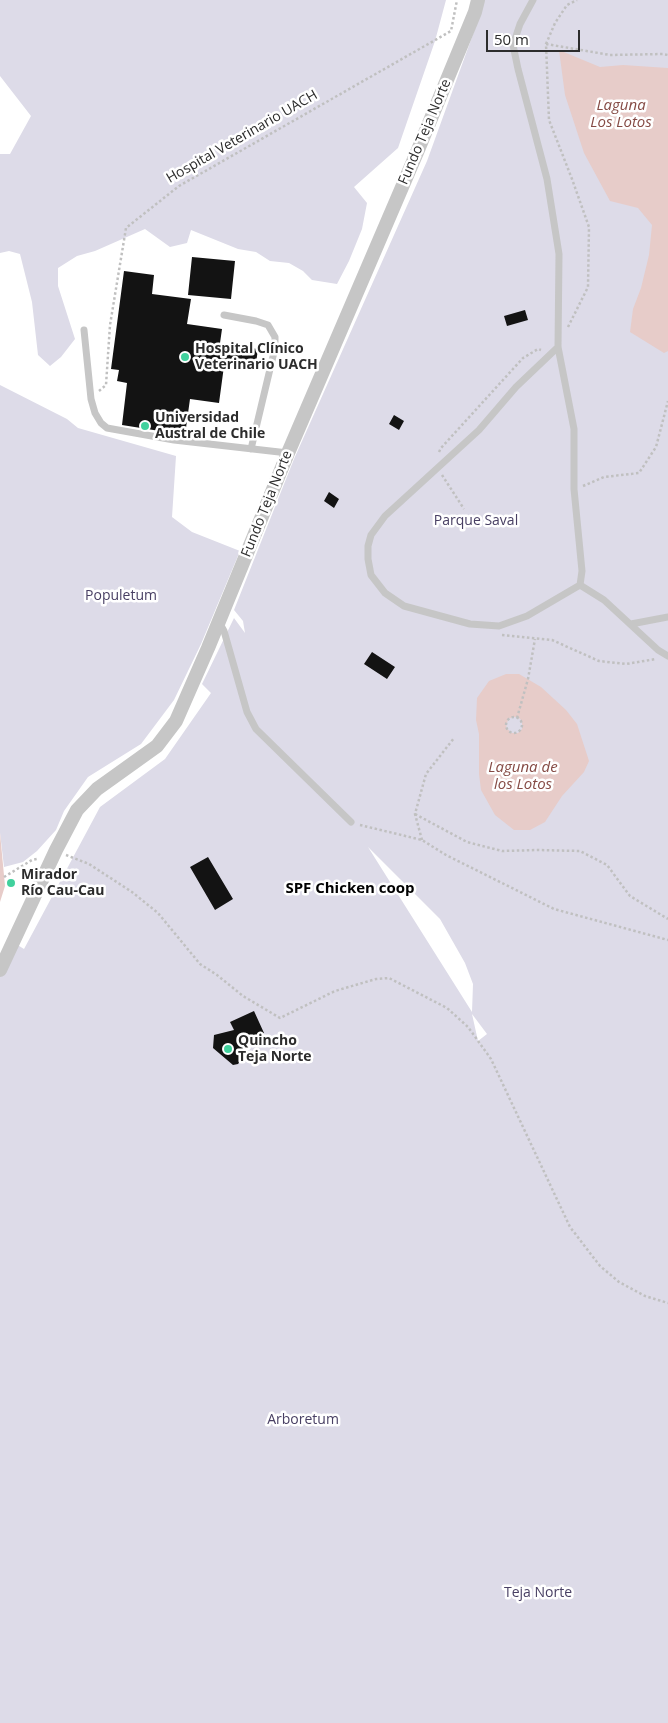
<!DOCTYPE html>
<meta charset="utf-8">
<style>
body{margin:0}
#map{position:relative;width:668px;height:1723px;overflow:hidden;background:#fff;font-family:"Open Sans",sans-serif}
canvas{display:block}
.scale{position:absolute;left:486px;top:30px;width:94px;height:22px;box-sizing:border-box;border:2px solid #2c2c2c;border-top:0;padding-left:6px;font-size:15px;line-height:18px;white-space:nowrap;color:#2c2c2c;-webkit-text-stroke:4px #fff;paint-order:stroke}
</style>
<div id="map">
<canvas width="668" height="1723"></canvas>
<div class="scale">50 m</div>
</div>
<script>
const context = document.querySelector('canvas').getContext('2d');
context.lineJoin = 'round';
function fillPath(path, color) { context.fillStyle = color; context.fill(path, 'evenodd'); }
const shape = rows => new Path2D(rows.map(r => 'M' + r).join(''));
function strokePath(path, color, width, dash) { context.strokeStyle = color; context.lineWidth = width; context.lineCap = dash ? 'butt' : 'round'; context.setLineDash(dash || []); context.stroke(path); }
function label(font, color, halo, rows, align = 'center') {
  context.font = font + ' "Open Sans",sans-serif'; context.lineWidth = 5; context.setLineDash([]); context.textBaseline = 'middle'; context.strokeStyle = halo; context.fillStyle = color; for (const [text, x, y, turn = 0] of rows) {
    context.save(); context.translate(x, y); context.rotate((+turn || 0) * Math.PI / 180); context.textAlign = isNaN(turn) ? turn : align; if (halo) context.strokeText(text, 0, 0); context.fillText(text, 0, 0); context.restore();
  }
}
const green = shape([
 [0,0,446,0,435,41,398,148,354,187,367,203,362,229,349,261,337,284,312,280,303,271,289,263,270,261,256,252,238,249,191,230,187,243,170,247,145,229,95,251,77,256,58,268,58,286,75,339,61,357,50,366,38,355,32,302,20,254,9,251,0,253,0,154,10,154,31,116,0,76],
 [483,0,668,0,668,1723,0,1723,0,969,16,944,24,949,100,807,165,759,211,693,202,684,234,618,245,633,243,621,234,610,294,459,427,161,476,26],
 [368,847,440,919,465,963,473,984,472,1012],
 [472,1014,487,1034,478,1041],
 [0,385,67,419,78,428,176,456,172,517,192,532,240,551,201,644,174,700,141,744,88,777,64,811,56,830,37,851,23,862,4,867,0,833]
]);
const water = shape([
 [559,50,600,67,623,65,668,68,668,351,664,353,630,332,633,309,641,288,649,255,652,225,638,208,610,201,584,153,565,95],
 [506,674,519,674,541,687,566,710,577,724,589,761,584,772,562,796,545,822,530,830,514,830,495,815,481,790,479,774,479,734,476,720,477,698,489,681],
 [513,717,518,717,522,721,522,729,518,733,512,733,506,728,508,719],
 [0,833,5,886,0,902]
]);
const building = shape([
 [192,257,235,261,231,299,188,295],
 [124,271,154,275,152,294,191,299,187,324,222,329,220,343,258,349,255,370,224,366,219,403,190,399,185,435,122,425,127,383,117,381,119,370,111,369],
 [525,310,528,320,507,326,504,316],
 [394,415,404,421,399,430,389,424],
 [329,492,339,499,334,508,324,501],
 [372,652,395,667,387,679,364,664],
 [208,857,233,899,215,910,190,867],
 [254,1011,264,1033,243,1043,242,1059,238,1064,233,1065,213,1048,214,1035,234,1030,230,1022]
]);
const path = shape([
 [546,44,610,55,663,54,668,55],
 [568,327,588,287,589,227,572,179,549,120,546,44,555,23,567,5,577,0],
 [99,391,106,385,110,325,126,228,179,186,451,31,457,0],
 [439,452,441,448,523,358,538,349,541,350],
 [442,475,464,509],
 [583,486,604,477,639,473,656,447,668,401],
 [502,635,552,640,599,661,626,664,656,659],
 '506 725a8 8 0 1 1 16 0a8 8 0 1 1-16 0Z',
 [517,718,528,679,535,639],
 [415,814,467,842,502,851,538,850,580,851,607,865,630,896,668,919],
 [360,825,422,840,446,855,554,909,668,940],
 [422,840,415,814,426,774,454,738],
 [66,855,89,864,132,892,158,913,200,964,217,975,243,996,280,1018,335,991,376,979,389,978,447,1008,468,1027,491,1059,570,1227,600,1266,619,1282,645,1296,668,1303],
 [4,877,32,860,37,859]
]);
const service = shape([
 [533,0,520,24,513,45,518,69,547,179,559,254,558,347,574,429,574,489,582,571,580,585,527,616,499,626,470,624,404,606,385,593,371,575,368,559,368,546,371,535,385,516,479,430,516,387,558,347],
 [224,315,256,321,268,325,275,337,275,348,251,449],
 [84,330,91,399,95,413,101,423,107,428,174,440,288,453],
 [580,585,604,600,658,650,668,656],
 [219,622,224,631,247,712,256,729,351,822],
 [631,624,668,617]
]);
const minor = shape([
 [0,970,56,850,77,810,97,789,157,746,176,721,208,648,288,453,418,150,475,12,478,0]
]);
const markers = [
 [185,357,5,"#41d19d"],
 [145,426,5,"#41d19d"],
 [11,883,5,"#41d19d"],
 [228,1049,5,"#41d19d"]
];
const streetNames = [
 ["Fundo Teja Norte",425,132,-67],
 ["Hospital Veterinario UACH",242,137,-30],
 ["Fundo Teja Norte",267,504,-68]
];
const poiNames = [
 ["Hospital Clínico",195,349],
 ["Veterinario UACH",195,365],
 ["Universidad",155,418],
 ["Austral de Chile",155,434],
 ["Mirador",21,875],
 ["Río Cau-Cau",21,891],
 ["Quincho",238,1041],
 ["Teja Norte",238,1057]
];
const parkNames = [
 ["Parque Saval",476,521],
 ["Populetum",121,596],
 ["Arboretum",303,1420],
 ["Teja Norte",538,1593]
];
const waterNames = [
 ["Laguna",621,106],
 ["Los Lotos",621,123],
 ["Laguna de",523,768],
 ["los Lotos",523,785]
];
const neighbourhoodNames = [
 ["SPF Chicken coop",350,889]
];
fillPath(green, '#dddbe8');
fillPath(water, '#e7ccc9');
fillPath(building, '#131313');
strokePath(path, '#c0c0c0', 2.5, [2.5, 2.5]);
strokePath(service, '#c6c6c6', 7);
strokePath(minor, '#c6c6c6', 14);
for (const [x, y, r, color] of markers) { const dot = new Path2D(); dot.arc(x, y, r, 0, 2 * Math.PI); context.fillStyle = color; context.fill(dot); strokePath(dot, '#fff', 2); }
label('14px', '#2c2c2c', '#fff', streetNames);
label('bold 14px', '#2c2c2c', '#fff', poiNames, 'left');
label('14px', '#483f63', '#fff', parkNames);
label('italic 15px', '#854a44', '#fff', waterNames);
label('bold 15px', '#000', '#fff', neighbourhoodNames);
</script>
